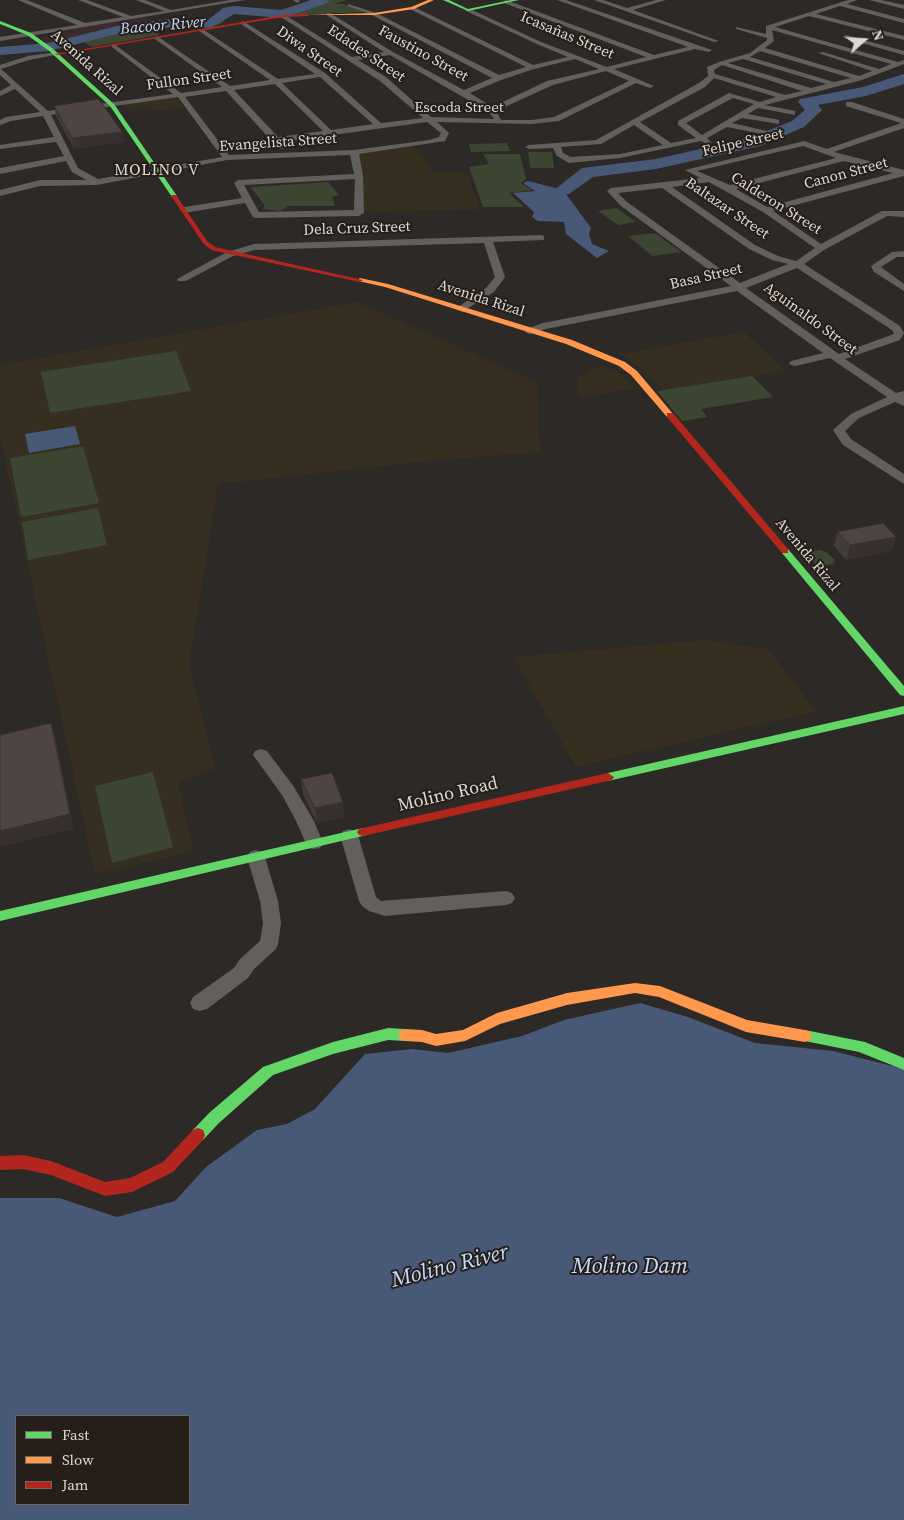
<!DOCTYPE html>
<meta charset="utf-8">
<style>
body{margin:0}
#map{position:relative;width:904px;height:1520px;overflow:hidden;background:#2c2926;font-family:"Source Serif 4",serif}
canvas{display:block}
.legend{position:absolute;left:15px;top:1415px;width:175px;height:90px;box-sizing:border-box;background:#251e19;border:1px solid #6f6864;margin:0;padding:6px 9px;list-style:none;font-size:15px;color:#ddd8d5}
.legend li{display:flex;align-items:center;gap:10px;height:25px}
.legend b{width:25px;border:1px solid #6f6864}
.north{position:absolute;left:839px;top:15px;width:50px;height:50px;-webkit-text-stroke:4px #251e19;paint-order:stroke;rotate:71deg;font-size:14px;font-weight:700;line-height:20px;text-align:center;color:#ddd8d5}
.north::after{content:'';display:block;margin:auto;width:18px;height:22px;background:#ddd8d5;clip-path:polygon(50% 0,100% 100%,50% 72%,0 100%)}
</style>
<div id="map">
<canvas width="904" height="1520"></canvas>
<ul class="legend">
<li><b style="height:6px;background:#63d668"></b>Fast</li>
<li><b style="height:6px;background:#ff974d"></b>Slow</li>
<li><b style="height:6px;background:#b3261e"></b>Jam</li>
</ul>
<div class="north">N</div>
</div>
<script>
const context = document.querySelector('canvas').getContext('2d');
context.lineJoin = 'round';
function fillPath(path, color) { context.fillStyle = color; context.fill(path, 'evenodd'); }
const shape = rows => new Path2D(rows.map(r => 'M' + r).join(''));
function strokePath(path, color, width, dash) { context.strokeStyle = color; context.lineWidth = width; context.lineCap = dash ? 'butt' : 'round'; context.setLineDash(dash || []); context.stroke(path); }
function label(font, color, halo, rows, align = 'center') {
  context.font = font + ' "Source Serif 4",serif'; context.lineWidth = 4; context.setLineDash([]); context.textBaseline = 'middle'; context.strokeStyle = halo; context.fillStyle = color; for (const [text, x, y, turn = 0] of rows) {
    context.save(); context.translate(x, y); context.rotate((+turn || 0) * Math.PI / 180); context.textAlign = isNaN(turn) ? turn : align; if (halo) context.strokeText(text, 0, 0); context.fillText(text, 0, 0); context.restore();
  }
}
const commercial = shape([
 [145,17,151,21,93,31,95,33,79,36,69,29],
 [67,30,82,37,52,46,42,39,50,33]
]);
const education = shape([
 [176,97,185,107,152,111,148,107,128,110,124,104],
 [414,145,432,172,466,172,481,209,359,213,354,152],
 [357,302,537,382,540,452,419,462,218,484,189,667,216,768,178,782,194,851,95,874,0,436,0,365],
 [744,332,786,371,663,390,639,367,619,354],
 [601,366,619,373,634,388,582,398,579,396,577,378],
 [704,640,768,649,816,711,576,767,513,657]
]);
const green = shape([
 [313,0,347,0,335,4,343,4,364,12,277,16,242,10,229,15,221,24,203,27,185,26,151,30,160,35,91,47,81,40,55,48,52,46,103,31,178,20,205,23,211,22,229,9,246,8,275,11],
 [507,143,510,151,471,152,469,144],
 [528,152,552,152,554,168,530,168],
 [483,154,520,154,526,179,521,183,532,190,509,193,524,207,483,207,469,167,489,164],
 [328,182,339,195,332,197,335,206,288,206,281,211,262,209,265,206,251,187],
 [617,208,636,222,618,225,598,211],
 [655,233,681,252,653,256,628,236],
 [176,351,191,391,50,413,41,372],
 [752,376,773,397,701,409,707,417,682,421,657,391],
 [83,446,99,503,21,517,10,458],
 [98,508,107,545,28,560,22,522],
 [820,550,826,552,835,560,833,564,818,567,805,552],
 [153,772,173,847,112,863,95,786]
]);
const water = shape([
 [528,181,563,190,591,228,589,234,592,244,609,251,597,258,566,234,564,222,538,221,532,217,534,212,513,193,535,191,523,183],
 [75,426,80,444,29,453,25,434],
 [640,1003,688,1017,755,1043,833,1051,904,1069,904,1520,0,1520,0,1198,59,1198,117,1217,175,1201,206,1167,257,1130,287,1124,315,1109,365,1054,412,1049,448,1053,522,1036,564,1020],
 [16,1416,189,1416,189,1504,16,1504]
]);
const river = shape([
 [311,0,329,0,328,3,283,18,234,14,211,28,179,26,117,34,49,51,0,55,0,47,49,43,117,26,179,18,208,20,223,8,234,6,282,10,311,0],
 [904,74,904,84,866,96,818,105,822,110,804,127,760,146,656,169,593,177,569,194,563,195,557,194,554,190,582,168,656,159,749,138,792,121,805,110,798,102,800,99,863,87,904,74]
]);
const street = shape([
 [18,0,27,0,85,23,123,17,78,0,87,0,131,16,164,11,136,0,145,0,171,10,230,0,245,0,0,41,0,37,77,25,18,0],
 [293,0,299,0,300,1,297,3,293,0],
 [506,0,654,55,688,47,557,0,566,0,712,50,709,52,695,49,614,69,654,86,650,88,636,83,559,121,532,124,437,122,449,133,445,141,359,154,363,176,364,213,359,216,256,218,253,217,245,203,184,213,180,210,184,207,242,198,234,183,238,180,354,174,350,155,227,160,97,185,40,186,0,196,0,190,40,180,86,180,72,172,66,161,0,174,0,168,64,156,56,142,0,149,0,145,54,137,43,116,11,121,0,125,0,120,6,117,40,112,15,89,0,96,0,91,11,85,0,75,0,65,28,56,57,52,60,54,29,60,1,69,48,111,173,94,112,47,112,45,114,44,181,93,222,87,155,39,154,38,157,36,230,86,270,80,199,31,199,29,201,28,278,79,315,74,241,24,241,22,243,21,325,73,381,123,423,118,380,81,281,17,281,15,285,15,352,57,384,52,325,14,330,13,393,52,464,90,492,78,372,15,348,6,348,4,376,13,499,75,526,67,410,9,410,7,414,7,533,65,568,57,537,44,466,11,466,9,470,9,541,42,607,67,646,57,504,3,503,2,506,0],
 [390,55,489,112,494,119,431,117,386,77,358,60,390,55],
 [575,59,599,69,547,81,492,107,470,93,501,80,534,69,575,59],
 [606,71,629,81,554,117,532,120,501,120,496,111,553,85,606,71],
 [320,77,373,124,331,130,282,83,320,77],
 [275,84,323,131,278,137,234,90,275,84],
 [226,91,279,149,282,149,286,147,282,142,427,122,441,133,439,137,429,140,354,150,229,155,185,97,226,91],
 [178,97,222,157,98,179,78,168,51,115,178,97],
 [355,179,354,210,259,212,244,185,355,179],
 [594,0,603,0,627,8,656,0,666,0,633,10,719,41,714,42,594,0],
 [848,0,857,0,847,4,904,19,904,23,840,6,816,14,904,36,904,40,809,16,775,27,898,62,904,60,904,64,862,80,765,105,795,111,795,115,758,108,748,114,779,120,779,124,742,118,732,123,767,131,767,135,727,127,707,138,712,143,708,145,701,141,620,158,569,163,557,156,553,148,529,149,525,147,529,145,596,140,699,83,708,76,707,67,719,62,750,53,767,40,767,38,736,29,736,27,766,34,766,26,848,0],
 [772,30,891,64,879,69,823,52,818,53,872,71,859,76,765,48,774,41,772,30],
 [760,51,851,78,834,82,750,57,760,51],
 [743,59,826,84,811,88,728,63,743,59],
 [722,65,802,91,785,95,715,74,714,70,722,65],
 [714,78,776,97,760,102,729,93,678,121,678,125,696,138,671,143,640,122,705,87,714,78],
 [733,98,754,104,702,135,686,123,733,98],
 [634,125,663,145,620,154,571,157,563,153,561,147,601,144,634,125],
 [869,0,881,0,904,5,904,9,869,0],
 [846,35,904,51,904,55,844,38,843,37,846,35],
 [846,102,852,102,904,119,904,128,834,152,904,170,904,176,773,211,821,244,882,211,904,211,904,217,887,216,824,250,804,264,900,326,904,333,900,340,845,359,896,393,904,391,904,406,895,402,859,418,845,431,851,439,904,474,904,484,843,445,833,430,851,414,887,397,830,358,795,366,791,365,789,363,791,361,823,353,737,291,546,329,530,334,526,333,525,331,526,329,543,323,731,286,621,206,607,191,611,188,700,178,685,170,804,141,827,149,901,123,846,106,846,102],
 [803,146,836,158,730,185,697,171,803,146],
 [844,161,893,173,767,207,736,189,844,161],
 [709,182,763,212,815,248,796,261,778,256,755,245,672,187,709,182],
 [662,188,749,249,772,260,788,264,740,283,627,202,618,193,662,188],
 [797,268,892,330,894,334,839,354,746,288,797,268],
 [541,235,544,236,544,240,493,242,505,277,494,292,462,312,457,309,458,307,486,288,495,277,484,243,255,250,233,256,186,281,178,281,177,279,227,252,254,244,541,235],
 [904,251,904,257,897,257,881,267,904,284,904,291,874,272,871,266,892,252,904,251],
 [261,749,267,751,294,787,314,821,323,843,320,848,314,849,308,848,296,821,282,795,253,755,255,751,261,749],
 [349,829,355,831,358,835,376,897,381,901,506,891,512,893,515,898,512,903,506,905,385,916,369,911,362,906,359,901,340,835,343,831,349,829],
 [256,850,262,852,265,857,278,901,281,923,278,944,276,949,254,969,248,978,207,1009,200,1011,193,1009,190,1003,193,997,234,968,240,959,260,941,263,923,260,901,247,857,250,852,256,850]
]);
const fast = shape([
 [443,0,449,0,468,9,511,0,519,0,468,11,443,0],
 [0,21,31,33,52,48,114,104,177,196,176,197,172,197,110,106,48,50,27,35,0,24,0,21],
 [785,548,788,549,904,686,904,696,900,695,782,553,782,549,785,548],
 [904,706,904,714,608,781,602,777,608,773,904,706],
 [363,828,367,829,369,832,367,835,0,921,0,911,363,828],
 [388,1028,405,1029,410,1031,412,1035,410,1039,405,1041,388,1040,333,1054,273,1075,219,1123,203,1140,198,1142,193,1140,191,1135,193,1130,209,1113,263,1067,333,1042,388,1028],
 [805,1030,865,1042,904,1058,904,1070,859,1052,800,1040,798,1036,800,1032,805,1030]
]);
const slow = shape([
 [428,0,434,0,414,9,374,15,305,15,374,13,411,7,428,0],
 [360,278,388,284,572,340,625,362,637,371,674,415,667,417,631,375,619,366,566,344,385,287,358,281,357,280,360,278],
 [635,983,660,986,747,1020,805,1030,810,1032,812,1036,810,1040,805,1042,746,1032,659,997,635,993,567,1005,500,1024,465,1041,436,1046,422,1042,405,1041,400,1039,398,1035,400,1031,405,1029,422,1030,436,1034,463,1030,497,1013,567,993,635,983]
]);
const jam = shape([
 [307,14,309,16,283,17,57,55,55,54,283,15,307,14],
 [172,195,176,195,207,241,215,247,363,280,360,282,211,250,203,243,171,196,172,195],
 [667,413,673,413,788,549,788,553,782,553,667,417,667,413],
 [608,773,614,777,612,780,363,836,359,835,357,832,359,829,363,828,608,773],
 [198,1128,203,1130,205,1135,203,1140,173,1172,132,1192,105,1196,51,1175,23,1169,0,1170,0,1156,23,1155,51,1161,105,1182,130,1178,163,1162,193,1130,198,1128]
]);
const wall = shape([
 [54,106,122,132,124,142,74,149,56,116],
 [837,532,892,551,846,560,834,546],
 [301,779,343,802,344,817,317,823,303,794]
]);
const shadedWall = shape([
 [122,132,124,142,74,149,72,138],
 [896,537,892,551,846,560,850,545],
 [51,723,56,738,74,829,0,847,0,831],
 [343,802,344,817,317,823,315,808]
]);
const building = shape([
 [99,99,122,132,72,138,54,106,99,99],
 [883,523,896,537,850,545,837,532,883,523],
 [51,723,70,814,0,831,0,735,51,723],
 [332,773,343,802,315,808,301,779,332,773]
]);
const farStreetnames = [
 ["Icasañas Street",567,36,23],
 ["Diwa Street",309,52,35],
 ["Edades Street",366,54,34],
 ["Faustino Street",423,54,29],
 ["Avenida Rizal",86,63,42],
 ["Fullon Street",189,80,-8],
 ["Escoda Street",459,108],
 ["Evangelista Street",278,143,-4],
 ["Felipe Street",743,143,-13],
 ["Canon Street",846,174,-15],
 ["Calderon Street",776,204,32],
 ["Baltazar Street",727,209,34],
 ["Dela Cruz Street",357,229,-2],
 ["Basa Street",706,277,-13],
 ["Avenida Rizal",481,299,18],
 ["Aguinaldo Street",810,319,36],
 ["Avenida Rizal",807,555,50]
];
const farWaternames = [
 ["Bacoor River",163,26,-5]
];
const farQuarternames = [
 ["MOLINO V",157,171]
];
const streetNames = [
 ["Molino Road",448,795,-13]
];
const nearWaternames = [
 ["Molino River",450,1267,-14],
 ["Molino Dam",630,1267]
];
fillPath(commercial, '#3c2b2d');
fillPath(education, '#362f20');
fillPath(green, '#3c4631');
fillPath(water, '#475977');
fillPath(river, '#475977');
fillPath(street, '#625f5c');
fillPath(fast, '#63d668');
fillPath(slow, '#ff974d');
fillPath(jam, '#b3261e');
fillPath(wall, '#433a3a');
fillPath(shadedWall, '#37302f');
fillPath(building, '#4e4443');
strokePath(building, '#37302f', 1);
label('15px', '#ddd8d5', '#251e19', farStreetnames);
label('italic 16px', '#c5dbfe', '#251e19', farWaternames);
context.letterSpacing = '1px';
label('16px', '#ddd8d5', '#251e19', farQuarternames);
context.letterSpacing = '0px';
label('18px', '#ddd8d5', '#251e19', streetNames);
label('italic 22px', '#c5dbfe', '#251e19', nearWaternames);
</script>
